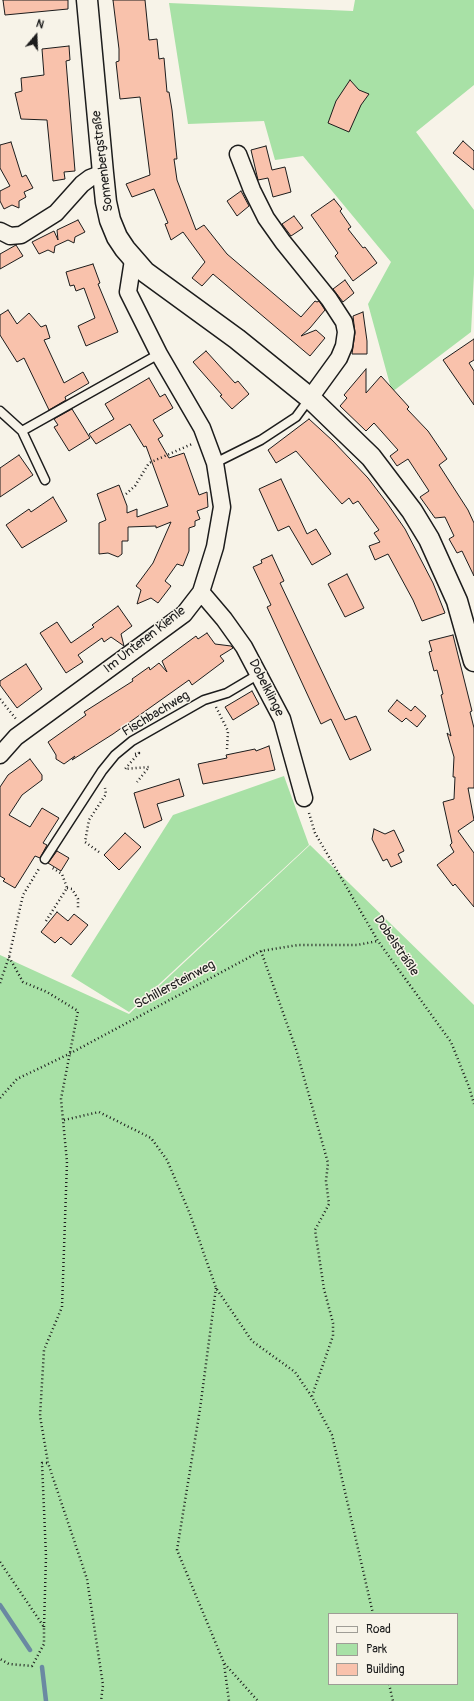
<!DOCTYPE html>
<meta charset="utf-8">
<style>
body{margin:0}
#map{position:relative;width:474px;height:1701px;overflow:hidden;background:#f7f3e8;font-family:Pangolin,sans-serif}
canvas{display:block}
.legend{position:absolute;left:328px;top:1613px;width:130px;height:72px;box-sizing:border-box;background:#f7f3e8;border:1px solid #9f9d96;margin:0;padding:5px 7px;list-style:none;font-size:12px;color:#1c1c1c}
.legend li{display:flex;align-items:center;gap:8px;height:20px}
.legend b{width:20px;border:1px solid #9f9d96}
.north{position:absolute;left:16px;top:16px;width:40px;height:40px;-webkit-text-stroke:3px #f7f3e8;paint-order:stroke;rotate:19deg;font-size:11px;font-weight:700;line-height:16px;text-align:center;color:#1c1c1c}
.north::after{content:'';display:block;margin:auto;width:14px;height:18px;background:#1c1c1c;clip-path:polygon(50% 0,100% 100%,50% 72%,0 100%)}
</style>
<div id="map">
<canvas width="474" height="1701"></canvas>
<ul class="legend">
<li><b style="height:5px;background:#f7f3e8"></b>Road</li>
<li><b style="height:11px;background:#a8e1a6"></b>Park</li>
<li><b style="height:11px;background:#f9c2ac"></b>Building</li>
</ul>
<div class="north">N</div>
</div>
<script>
const context = document.querySelector('canvas').getContext('2d');
context.lineJoin = 'round';
function fillPath(path, color) { context.fillStyle = color; context.fill(path, 'evenodd'); }
const shape = rows => new Path2D(rows.map(r => 'M' + r).join(''));
function strokePath(path, color, width, dash) { context.strokeStyle = color; context.lineWidth = width; context.lineCap = dash ? 'butt' : 'round'; context.setLineDash(dash || []); context.stroke(path); }
function label(font, color, halo, rows, align = 'center') {
  context.font = font + ' Pangolin,sans-serif'; context.lineWidth = 3; context.setLineDash([]); context.textBaseline = 'middle'; context.strokeStyle = halo; context.fillStyle = color; for (const [text, x, y, turn = 0] of rows) {
    context.save(); context.translate(x, y); context.rotate((+turn || 0) * Math.PI / 180); context.textAlign = isNaN(turn) ? turn : align; if (halo) context.strokeText(text, 0, 0); context.fillText(text, 0, 0); context.restore();
  }
}
const green = shape([
 [355,0,474,0,474,85,416,132,474,210,474,274,471,332,392,392,368,304,391,262,303,156,275,160,264,121,188,124,169,3,353,11],
 [284,776,309,845,129,1012,71,976,173,815],
 [310,845,474,1005,474,1701,0,1701,0,955,129,1014],
 [329,1614,457,1614,457,1684,329,1684]
]);
const stream = shape([
 [0,1605,30,1650],
 [42,1667,46,1701]
]);
const building = shape([
 [3,0,68,0,68,9,5,15,3,0],
 [113,0,145,0,149,40,157,39,159,59,164,58,167,92,169,92,172,110,177,159,174,159,177,180,196,230,204,225,227,254,301,317,315,301,317,302,319,301,325,310,310,328,301,336,316,330,325,338,310,356,213,274,202,286,192,278,205,262,183,232,171,240,165,224,168,223,154,189,132,197,126,184,150,175,140,97,120,99,116,62,119,61,119,49,113,0],
 [69,46,70,60,66,61,75,171,64,172,65,179,53,181,47,120,21,119,15,93,22,91,21,78,44,75,42,49,69,46],
 [350,80,359,90,369,94,361,105,349,132,328,123,336,101,350,80],
 [463,141,474,151,474,170,453,153,463,141],
 [11,142,22,177,26,175,33,188,24,192,26,197,19,201,19,208,12,205,4,209,0,201,0,191,10,186,0,168,0,145,11,142],
 [266,146,272,170,285,167,291,192,273,197,268,178,258,180,251,150,266,146],
 [241,191,249,206,237,216,227,201,241,191],
 [334,199,342,209,340,211,351,227,348,229,363,248,365,247,377,263,353,281,335,256,338,253,311,215,334,199],
 [294,216,303,228,291,236,282,224,294,216],
 [78,220,85,232,75,237,74,243,68,240,55,246,54,253,48,250,39,254,32,242,54,231,58,240,57,230,78,220],
 [16,245,23,256,0,269,0,254,16,245],
 [93,264,100,283,98,284,118,332,86,346,78,326,95,318,84,288,76,291,74,285,70,286,66,272,93,264],
 [345,280,354,293,343,302,333,289,345,280],
 [8,310,17,324,29,313,41,327,46,325,50,338,44,340,64,383,83,372,89,383,65,397,66,400,49,410,24,358,17,362,0,335,0,315,8,310],
 [363,312,367,341,367,354,352,354,355,333,353,316,363,312],
 [474,339,474,360,469,363,474,371,474,405,443,360,474,339],
 [206,351,235,383,238,381,249,394,232,409,220,396,222,395,193,362,206,351],
 [366,369,366,393,381,376,409,407,407,409,428,431,447,459,439,465,468,510,474,523,474,576,462,551,457,553,449,539,454,536,445,517,435,518,420,497,429,491,408,459,397,466,390,456,398,450,374,423,366,431,340,406,347,398,344,395,366,369],
 [149,378,160,397,165,394,173,408,153,420,163,436,158,439,169,458,184,453,199,495,207,492,208,507,197,511,200,519,195,521,195,526,189,528,189,551,183,566,177,564,165,581,171,586,158,603,151,598,137,604,141,590,136,586,153,563,171,522,156,528,156,526,128,527,128,541,122,541,122,554,118,557,108,553,99,554,99,523,106,520,97,494,119,485,127,506,127,513,137,509,137,517,168,506,146,446,144,447,130,424,96,444,89,434,114,419,105,404,149,378],
 [72,409,90,438,69,451,54,427,58,425,54,419,72,409],
 [309,419,333,441,368,478,387,503,405,529,433,583,445,613,422,621,413,600,388,554,375,560,369,546,380,542,374,533,379,530,358,501,353,504,349,498,342,504,296,451,276,463,268,450,309,419],
 [19,455,33,475,0,497,0,468,19,455],
 [281,479,307,534,316,529,331,554,312,565,289,526,278,531,259,489,281,479],
 [53,497,67,521,22,548,6,525,29,509,31,512,53,497],
 [272,555,284,581,280,583,345,720,356,716,371,750,350,760,331,719,321,724,267,607,271,605,253,567,262,563,261,560,272,555],
 [347,574,364,608,345,617,328,584,347,574],
 [118,606,132,626,121,634,124,646,111,637,104,642,102,638,78,655,83,662,66,673,40,633,57,622,71,643,94,627,92,625,118,606],
 [207,633,215,644,231,646,233,648,220,656,224,661,192,685,189,680,113,734,72,760,75,756,64,764,56,759,56,755,48,742,86,715,84,712,133,681,132,679,149,667,150,670,159,663,167,672,162,661,196,636,198,639,207,633],
 [453,635,472,711,470,712,474,728,474,788,468,788,474,820,458,831,474,853,474,907,455,884,453,886,437,865,454,852,450,845,452,843,443,802,454,799,455,777,453,777,454,757,447,733,451,736,441,695,443,694,437,670,434,671,429,652,432,651,429,641,453,635],
 [26,664,42,689,17,708,0,685,0,681,26,664],
 [252,691,259,704,233,720,225,707,252,691],
 [397,700,411,711,415,706,426,716,417,727,406,718,402,722,388,711,397,700],
 [269,746,275,770,203,784,198,764,227,758,226,755,255,749,256,751,269,746],
 [30,759,42,775,42,780,22,795,9,815,30,827,42,808,59,818,43,843,47,845,40,858,35,856,15,888,3,881,5,879,0,876,0,787,8,775,30,759],
 [179,779,184,796,157,804,162,820,144,828,134,793,179,779],
 [374,829,385,834,394,830,404,851,398,854,402,862,391,867,387,859,383,861,372,839,374,829],
 [125,833,141,847,119,870,104,855,125,833],
 [57,851,69,858,61,871,48,863,57,851],
 [57,912,68,921,74,914,88,925,71,945,61,937,55,943,41,932,57,912]
]);
const path = shape([
 [126,494,135,486,149,463,192,444],
 [0,699,16,719],
 [216,707,228,731,227,749],
 [135,754,139,753,125,769,149,767,137,782],
 [309,813,315,833,378,941,451,1042,469,1087,474,1104],
 [99,852,85,842,89,820,106,794,105,788],
 [67,888,72,889,78,899,78,910],
 [46,921,67,888,62,874,51,867],
 [261,951,296,1049,328,1163,326,1181,329,1204,315,1230,324,1289,333,1323,333,1336,312,1396],
 [9,957,23,982,47,992,78,1011,61,1099,67,1162,62,1307,44,1350,40,1416,48,1463,87,1579,103,1685,101,1701],
 [0,983,9,957,23,895,40,867],
 [0,1098,17,1079,69,1054,261,951,298,945,357,945,378,941],
 [64,1120,99,1112,151,1138,167,1160,190,1214,216,1288,252,1341,295,1372,312,1397,332,1435,373,1614],
 [216,1288,200,1409,177,1550,224,1663,258,1701],
 [0,1562,44,1627,44,1644,32,1666,9,1664,0,1659],
 [44,1627,46,1556,42,1463,48,1463],
 [224,1664,229,1701],
 [389,1684,393,1701]
]);
const service = shape([
 [0,411,22,431,45,480],
 [22,431,159,354],
 [215,463,261,440,296,417,310,398],
 [45,859,102,771,115,755,132,741,204,700,227,693,259,674]
]);
const minor = shape([
 [238,154,252,190,266,218,283,242,329,299,344,322,346,332,344,346,339,358,310,398],
 [0,231,10,236,21,235,56,213,82,184,90,178,103,173],
 [201,592,224,619,244,647,282,719,304,798],
 [0,755,16,737,184,614,201,592,215,547,222,507,215,463,202,428,159,354,128,292,133,260]
]);
const tertiary = shape([
 [87,0,103,173,106,202,110,220,117,237,125,249,145,272,237,339,310,398,371,457,412,511,429,539,457,601,474,661]
]);
const streetNames = [
 ["Sonnenbergstraße",103,161,-97],
 ["Im Unteren Kienle",145,640,-38],
 ["Dobelklinge",266,688,63],
 ["Fischbachweg",156,714,-31],
 ["Dobelsträßle",396,946,56],
 ["Schillersteinweg",175,985,-28]
];
fillPath(green, '#a8e1a6');
strokePath(stream, '#6a89a2', 4.5);
fillPath(building, '#f9c2ac');
strokePath(building, '#1c1c1c', 1);
strokePath(service, '#1c1c1c', 11);
strokePath(minor, '#1c1c1c', 19);
strokePath(tertiary, '#1c1c1c', 23);
strokePath(path, '#1c1c1c', 2.5, [1, 3]);
strokePath(service, '#f7f3e8', 8);
strokePath(minor, '#f7f3e8', 16);
strokePath(tertiary, '#f7f3e8', 20);
label('13px', '#1c1c1c', '#f7f3e8', streetNames);
</script>
